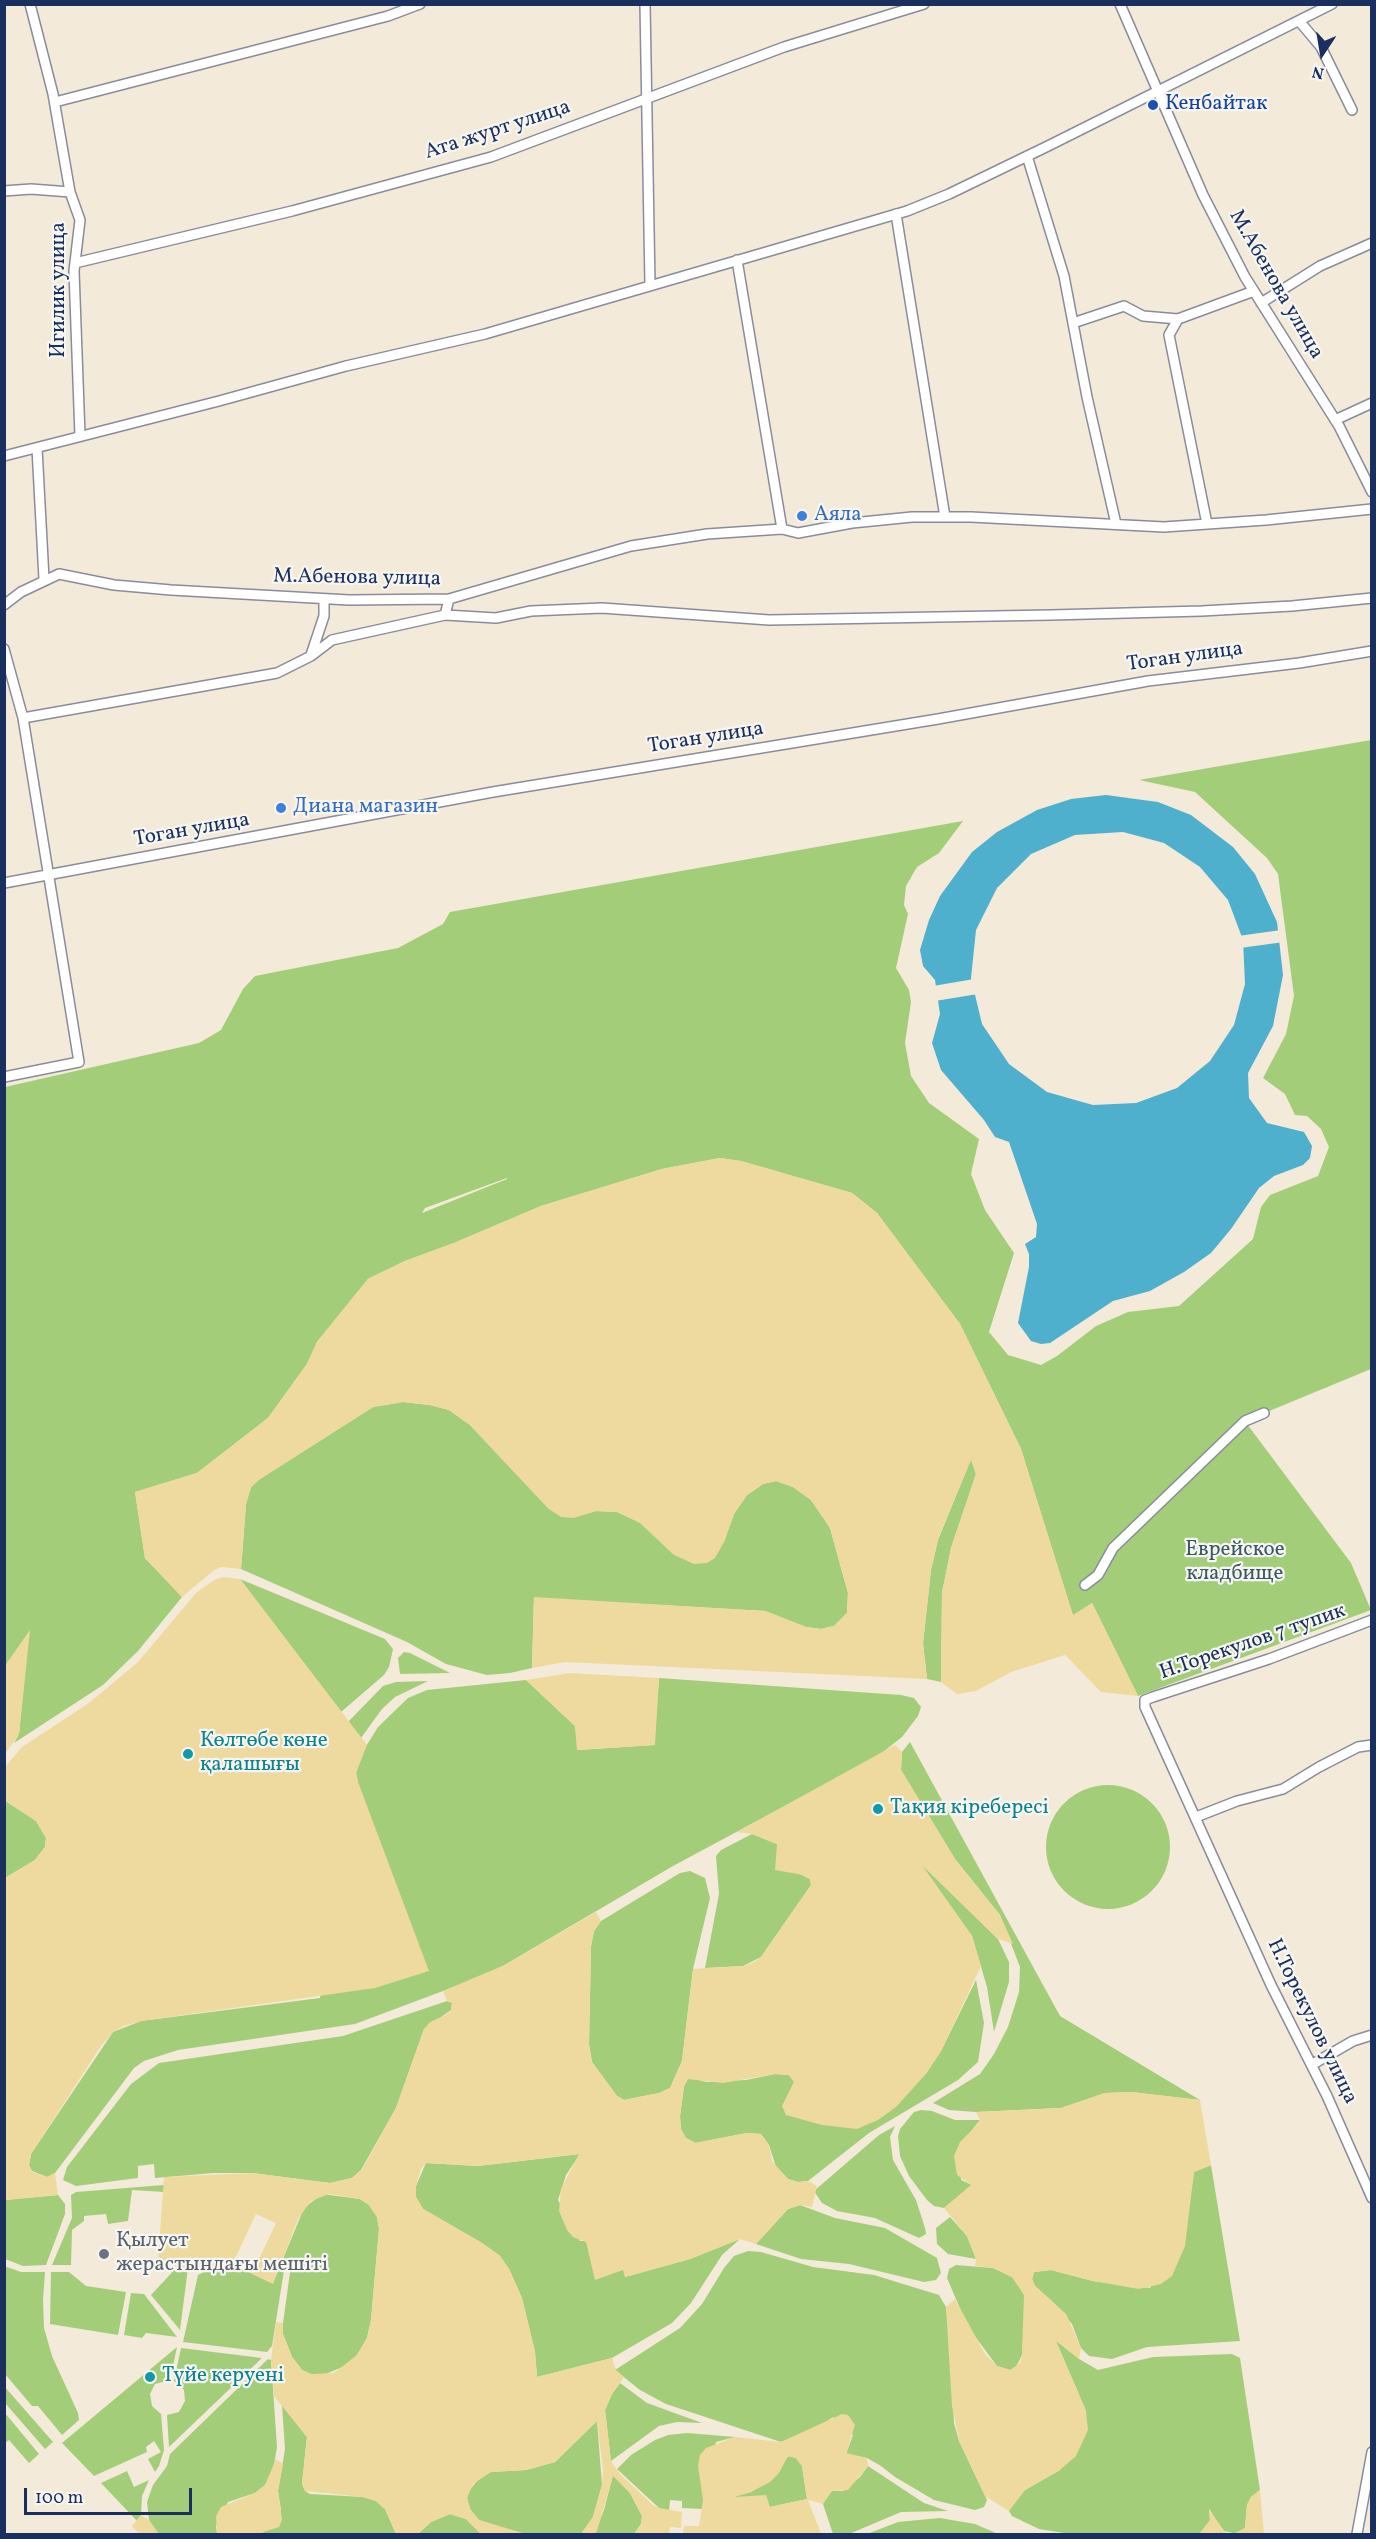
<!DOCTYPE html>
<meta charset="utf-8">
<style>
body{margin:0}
#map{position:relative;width:1376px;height:2539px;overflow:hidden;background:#f4eada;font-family:Vollkorn,serif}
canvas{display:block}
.frame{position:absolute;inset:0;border:6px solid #1b2f5e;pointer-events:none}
.north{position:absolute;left:1292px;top:24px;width:60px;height:60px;-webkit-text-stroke:4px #f6f6f2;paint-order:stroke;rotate:192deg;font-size:16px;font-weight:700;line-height:24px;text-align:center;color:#1b2f5e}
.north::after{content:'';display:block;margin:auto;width:21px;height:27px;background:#1b2f5e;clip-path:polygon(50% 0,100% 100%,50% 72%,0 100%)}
.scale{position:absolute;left:24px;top:2488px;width:168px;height:27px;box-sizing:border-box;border:3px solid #1b2f5e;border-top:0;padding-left:8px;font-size:18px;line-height:21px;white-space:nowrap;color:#1b2f5e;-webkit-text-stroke:4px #f6f6f2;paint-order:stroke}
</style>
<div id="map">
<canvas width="1376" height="2539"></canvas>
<div class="frame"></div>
<div class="north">N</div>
<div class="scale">100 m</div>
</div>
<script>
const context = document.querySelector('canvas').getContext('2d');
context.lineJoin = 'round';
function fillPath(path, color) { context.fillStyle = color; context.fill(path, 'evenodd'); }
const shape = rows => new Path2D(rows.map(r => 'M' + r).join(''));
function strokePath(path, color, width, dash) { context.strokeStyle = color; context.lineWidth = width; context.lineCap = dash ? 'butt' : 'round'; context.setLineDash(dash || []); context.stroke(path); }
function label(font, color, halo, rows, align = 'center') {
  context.font = font + ' Vollkorn,serif'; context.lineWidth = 4.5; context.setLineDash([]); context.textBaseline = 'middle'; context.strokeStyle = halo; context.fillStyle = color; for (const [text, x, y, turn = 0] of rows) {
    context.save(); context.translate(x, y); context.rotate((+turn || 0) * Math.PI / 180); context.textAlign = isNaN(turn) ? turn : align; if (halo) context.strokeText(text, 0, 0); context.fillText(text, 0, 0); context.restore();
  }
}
const green = shape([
 [1371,740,1371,1369,1245,1421,1114,1548,1111,1557,1247,1424,1351,1563,1371,1610,1138,1696,1092,1603,1073,1616,1021,1449,960,1324,877,1213,852,1193,741,1161,720,1158,662,1169,541,1206,454,1243,405,1261,368,1279,317,1342,307,1364,268,1418,197,1473,135,1492,145,1558,182,1597,138,1651,103,1685,14,1743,19,1734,29,1632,5,1666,5,1087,199,1043,221,1030,243,989,255,976,398,948,443,924,450,912,963,821,939,853,917,867,906,886,904,905,908,914,896,968,909,990,911,1002,905,1043,911,1076,929,1103,979,1139,971,1174,985,1210,1014,1253,989,1332,1008,1355,1041,1365,1057,1356,1096,1326,1128,1312,1179,1306,1253,1239,1261,1207,1270,1195,1318,1176,1329,1147,1321,1129,1307,1116,1295,1115,1285,1094,1263,1078,1286,1034,1294,996,1278,874,1267,858,1195,792,1139,780],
 [507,1178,507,1179,422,1213,425,1208],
 [403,1402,430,1405,449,1410,470,1425,549,1509,574,1517,596,1511,617,1512,641,1523,674,1554,724,1542,734,1514,747,1495,763,1484,776,1481,793,1487,811,1500,830,1528,848,1593,847,1613,834,1626,821,1629,806,1627,765,1611,534,1598,532,1668,510,1673,487,1675,446,1664,407,1642,241,1569,246,1504,251,1487,260,1479,373,1407],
 [971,1459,976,1474,951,1548,942,1593,941,1682,927,1679,923,1643,931,1570,938,1540],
 [240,1579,385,1639,393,1649,389,1667,384,1675,341,1712],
 [404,1652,410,1653,450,1673,400,1674,398,1658],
 [659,1678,901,1695,914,1698,921,1707,918,1716,902,1737,878,1756,673,1866,491,1973,355,2024,178,2050,144,2061,134,2068,55,2173,47,2177,32,2171,29,2165,31,2154,113,2032,141,2021,320,1998,358,1782,356,1773,363,1751,378,1727,408,1698,427,1690,526,1680,575,1726,578,1750,654,1745],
 [428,1681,395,1697,382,1709,361,1738,348,1722,383,1686,396,1682],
 [910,1742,1060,2016,1200,2100,1131,2092,1105,2093,1061,2108,976,2112,949,2110,933,2103,980,2074,994,2054,1008,2027,1019,1992,1020,1967,1000,1915,955,1859,901,1770,902,1752],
 '1046 1847a62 62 0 1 1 124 0a62 62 0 1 1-124 0Z',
 [4,1800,36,1821,46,1838,45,1847,35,1860,5,1878],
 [752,1834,777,1844,796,1872,810,1879,811,1885,761,1957,743,1966,705,1968,719,1894,716,1856,721,1850],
 [919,1862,998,1939,1009,1962,1009,1982,994,2032,987,1987,972,1936],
 [690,1871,705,1878,710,1898,693,1969,682,2061,670,2088,659,2093,624,2100,617,2096,592,2062,589,2044,591,1946,594,1931,601,1921,680,1873],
 [976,1980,984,2023,978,2062,958,2080,869,2133,808,2181,798,2182,788,2179,776,2167,769,2145,761,2134,747,2133,695,2143,686,2138,681,2130,680,2116,684,2086,688,2079,692,2078,706,2082,746,2080,775,2074,789,2075,794,2082,787,2099,925,2075,941,2051],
 [447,2001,452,2003,451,2010,424,2029,396,2108,361,2170,352,2178,330,2183,252,2173,214,2173,155,2178,154,2164,138,2166,138,2178,76,2186,63,2180,67,2167,131,2084,159,2063,343,2036],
 [921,2110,932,2111,955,2120,980,2120,968,2135,961,2180,972,2185,944,2208,934,2206,927,2200,909,2176,900,2156,898,2136,900,2129,914,2112],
 [895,2126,890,2137,893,2160,916,2200,925,2228,926,2234,919,2238,875,2218,837,2211,822,2203,814,2191,879,2135],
 [580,2154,566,2175,558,2200,580,2241,586,2241,624,2270,625,2277,690,2259,740,2239,722,2255,691,2303,672,2323,612,2358,537,2377,535,2352,522,2298,509,2269,500,2256,482,2243,423,2209,416,2197,416,2186,426,2163,478,2166],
 [1211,2165,1240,2341,1147,2347,1112,2359,1089,2356,1081,2348,1072,2324,1055,2304,1035,2286,1032,2279,1034,2272,1051,2270,1093,2281,1150,2288,1188,2212,1194,2172],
 [164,2185,164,2192,132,2190,128,2221,108,2224,106,2214,84,2216,84,2221,72,2230,71,2265,52,2265,72,2218,71,2195,76,2192],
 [322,2194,360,2199,369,2205,377,2217,379,2229,371,2320,367,2338,357,2355,345,2366,323,2375,311,2374,302,2370,292,2357,283,2334,283,2323,292,2258,286,2258,272,2346,267,2352,183,2342,198,2275,225,2261,273,2283,304,2208],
 [58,2195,65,2204,65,2214,46,2265,23,2266,5,2259,5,2200],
 [800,2205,835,2218,885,2228,937,2258,941,2273,936,2280,924,2282,849,2264,801,2259,756,2244,788,2209],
 [950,2217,967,2236,976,2259,948,2254,937,2244,936,2228],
 [748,2251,761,2252,813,2267,874,2275,939,2295,946,2307,948,2324,954,2423,959,2441,987,2500,984,2507,975,2510,934,2500,895,2477,881,2466,867,2458,846,2454,853,2435,833,2417,820,2426,781,2442,666,2404,640,2390,615,2370,680,2328,702,2304,724,2268,734,2256],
 [956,2265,993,2268,1012,2277,1019,2285,1024,2295,1024,2325,1022,2355,1016,2367,1010,2370,997,2366,968,2327,947,2278,949,2269],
 [4,2266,21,2272,45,2272,43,2300,44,2328,52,2356,78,2413,79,2420,62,2435,38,2406,32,2406,5,2374],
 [177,2267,188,2268,180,2330,151,2295],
 [51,2272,69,2272,86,2286,126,2292,118,2335,50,2324],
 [131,2293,144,2294,177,2337,146,2333,142,2338,124,2335],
 [1055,2339,1079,2359,1098,2370,1153,2357,1232,2354,1240,2358,1260,2490,1251,2497,1247,2505,1245,2528,1237,2534,1224,2531,1209,2510,1210,2520,1206,2528,1199,2534,1070,2534,1039,2529,1012,2516,1009,2511,1011,2505,1025,2490,1060,2470,1086,2411],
 [177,2347,170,2380,155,2384,150,2394,152,2406,161,2414,164,2450,159,2466,155,2472,148,2459,161,2452,154,2441,146,2447,147,2452,94,2476,62,2443],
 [181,2348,262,2358,169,2447,167,2415,179,2412,185,2401,184,2390,174,2381],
 [268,2359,271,2360,277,2447,273,2471,265,2485,255,2493,228,2502,216,2526,217,2534,158,2534,149,2520,147,2502,153,2485,167,2466,170,2454],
 [620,2383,647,2403,702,2423,677,2422,659,2426,611,2461,605,2410,612,2394],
 [4,2386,53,2442,45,2449,5,2403],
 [282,2405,307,2437,302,2484,305,2491,310,2494,363,2497,376,2501,385,2509,396,2534,257,2534,264,2532,281,2510,278,2491,285,2449],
 [5,2413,39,2454,29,2463,9,2440,5,2443],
 [597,2421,602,2485,593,2517,581,2534,526,2534,515,2532,479,2520,470,2509,467,2498,469,2491,480,2477,491,2472,526,2470,555,2462],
 [687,2433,735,2437,716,2442,702,2509,682,2508,682,2501,670,2500,669,2511,659,2508,617,2469,631,2455,655,2440,668,2435],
 [789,2456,796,2458,802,2466,807,2499,770,2507,729,2498,751,2492],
 [868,2466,924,2503,948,2511,901,2512,849,2534,833,2534,823,2504,824,2498,832,2491,843,2491,860,2477],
 [127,2471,134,2487,149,2480,142,2496,141,2515,137,2521,101,2483],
 [613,2475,630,2493,642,2516,641,2524,634,2534,594,2534,604,2510],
 [450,2514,466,2519,481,2534,418,2534,431,2522],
 [940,2518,975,2524,998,2534,867,2534,898,2522]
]);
const sand = shape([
 [720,1158,741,1161,852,1193,877,1213,960,1324,1021,1449,1073,1615,1092,1603,1138,1696,1101,1692,1065,1655,1011,1672,976,1691,957,1694,941,1682,942,1593,951,1548,976,1474,971,1460,938,1539,931,1570,923,1643,927,1679,565,1662,532,1668,534,1597,765,1611,806,1627,821,1629,834,1626,847,1613,848,1593,830,1528,811,1500,793,1487,776,1481,763,1484,747,1495,734,1514,724,1542,715,1558,707,1563,694,1564,674,1555,640,1523,617,1512,596,1511,574,1518,561,1517,549,1509,470,1425,449,1410,430,1405,403,1402,373,1407,260,1479,251,1487,246,1504,241,1569,221,1567,214,1570,182,1597,145,1558,135,1492,197,1473,268,1418,307,1364,317,1342,368,1279,405,1261,454,1243,541,1206,662,1169],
 [223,1577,240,1579,367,1745,356,1773,358,1782,429,1971,375,1988,141,2021,124,2026,113,2032,101,2046,31,2154,29,2165,32,2172,47,2177,55,2173,58,2195,5,2200,5,1878,35,1860,45,1847,46,1838,36,1821,5,1800,5,1767,22,1747,89,1703,138,1662,196,1593,214,1580],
 [30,1630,19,1734,5,1754,5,1666],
 [570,1673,659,1678,655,1745,577,1750,575,1726,526,1680],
 [895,1745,902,1752,901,1770,955,1859,1000,1915,1013,1944,998,1939,922,1865,972,1936,981,1966,941,2051,925,2075,896,2107,878,2120,857,2129,822,2125,786,2115,782,2106,794,2082,789,2075,775,2074,723,2083,688,2079,684,2086,680,2116,681,2129,686,2138,696,2143,747,2133,761,2134,769,2145,772,2161,788,2179,798,2182,808,2181,817,2186,812,2207,800,2205,788,2209,756,2244,740,2239,690,2259,625,2277,623,2270,595,2280,586,2242,573,2237,567,2230,559,2211,561,2189,579,2154,478,2166,426,2163,421,2169,416,2186,416,2197,423,2209,482,2243,500,2256,509,2269,522,2298,535,2352,537,2377,612,2358,616,2370,624,2377,612,2394,605,2410,611,2461,620,2474,653,2505,659,2508,682,2512,681,2528,670,2527,669,2534,634,2534,641,2524,642,2516,630,2493,613,2476,597,2531,594,2534,581,2534,593,2517,602,2485,603,2470,597,2421,555,2462,526,2470,491,2472,473,2484,467,2498,470,2509,479,2520,526,2534,481,2534,466,2519,450,2514,431,2522,418,2534,396,2534,385,2509,376,2501,363,2497,305,2491,302,2484,307,2437,274,2396,271,2360,276,2322,283,2323,283,2334,292,2357,302,2370,311,2374,334,2373,357,2355,367,2338,371,2320,379,2229,377,2217,369,2205,360,2199,329,2194,311,2201,298,2219,273,2284,252,2274,276,2223,256,2214,232,2265,225,2262,209,2268,177,2267,169,2262,158,2260,164,2177,252,2173,330,2183,352,2178,362,2170,396,2108,424,2029,430,2022,446,2015,451,2010,452,2003,447,2001,443,1991,507,1964,596,1912,601,1921,594,1931,591,1946,589,2044,592,2062,617,2096,624,2100,659,2093,670,2088,682,2061,693,1969,743,1966,754,1962,761,1957,811,1885,810,1879,803,1875,775,1870,777,1844,752,1834,737,1832],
 [1131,2092,1200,2100,1211,2165,1194,2172,1185,2246,1172,2276,1161,2284,1139,2289,1093,2281,1051,2270,1034,2272,1032,2279,1035,2286,1066,2314,1081,2348,1079,2359,1056,2341,1086,2411,1088,2430,1076,2456,1060,2470,1025,2490,1009,2511,985,2496,959,2440,952,2406,946,2307,955,2299,985,2354,997,2366,1010,2370,1020,2363,1022,2355,1024,2295,1012,2277,993,2268,975,2266,976,2259,967,2236,944,2208,971,2185,957,2175,954,2156,960,2142,978,2124,980,2120,976,2112,1061,2108,1105,2093],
 [842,2414,848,2415,855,2425,846,2453,867,2458,868,2466,848,2490,832,2491,823,2504,808,2500,821,2534,683,2534,684,2526,699,2526,703,2500,698,2466,700,2455,706,2448,735,2437,781,2442],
 [788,2456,796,2458,802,2466,807,2499,770,2507,766,2495,734,2497,751,2492,770,2482,779,2473],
 [276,2459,283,2464,278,2491,282,2520,279,2527,257,2534,217,2534,216,2516,221,2507,255,2493,265,2485],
 [1260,2490,1264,2534,1233,2534,1245,2528,1247,2505,1251,2497],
 [1209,2508,1223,2531,1230,2534,1199,2534,1210,2520],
 [141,2515,149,2520,159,2534,139,2534,132,2526]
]);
const water = shape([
 [1106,795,1158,802,1191,815,1233,847,1255,874,1277,922,1283,975,1273,1026,1248,1073,1249,1098,1267,1123,1304,1132,1312,1146,1310,1158,1303,1165,1274,1176,1259,1188,1231,1229,1211,1253,1184,1272,1150,1291,1113,1301,1050,1343,1041,1344,1031,1341,1018,1323,1029,1267,1029,1254,1025,1244,1036,1237,1037,1224,1009,1142,995,1137,984,1120,941,1070,932,1043,940,1014,935,980,923,966,920,950,929,920,940,896,972,852,997,832,1037,810,1071,799],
 [1123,832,1164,843,1200,867,1228,900,1243,940,1245,984,1234,1025,1210,1061,1177,1088,1136,1103,1093,1105,1047,1092,1009,1064,982,1024,971,978,976,930,997,888,1031,854,1075,835]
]);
const pier = shape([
 [1281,930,1284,942,1240,948,1238,936],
 [974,979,978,994,935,1001,933,986]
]);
const minor = shape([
 [30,4,53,94,70,192,80,220,74,271,80,436],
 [645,4,650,285],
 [1120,4,1203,195,1245,277,1339,426,1372,492],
 [1300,22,1321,47,1352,110],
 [55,102,388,16,420,4],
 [1027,156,1064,276,1087,397,1116,524],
 [4,191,31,189,70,192],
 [896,214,945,517],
 [737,260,782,529],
 [75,263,292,211,491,157,784,47,924,4],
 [1261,303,1320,266,1372,243],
 [1073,323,1124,306,1143,316,1178,319],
 [1335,420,1372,403],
 [37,448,44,579],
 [4,456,219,401,346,366,485,334,907,211,949,194,1048,146,1332,4],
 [1207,524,1169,335,1178,319,1254,291],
 [4,605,21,592,59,574,114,585,171,590,349,600,449,599,631,546,707,534,782,529,798,533,852,523,912,517,971,517,1164,527,1266,520,1372,509],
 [445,615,496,618,531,611,602,608,769,620,1051,615,1202,611,1292,606,1372,598],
 [4,649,23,718,79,1062,4,1077],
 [311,655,324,616,324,599],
 [23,718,277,673,311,656,332,640,445,615,449,599],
 [4,883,493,792,938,719,1148,681,1299,663,1372,651],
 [1085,1585,1098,1575,1113,1548,1245,1421,1264,1413],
 [1372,1620,1269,1659,1153,1697,1145,1700,1145,1707,1271,1985,1327,2096,1372,2198],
 [1196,1817,1237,1801,1283,1789,1319,1767,1358,1747,1372,1745],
 [1313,2064,1353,2041,1372,2035],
 [1357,2534,1372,2452]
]);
const markers = [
 [1153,105,6,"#1a4fb4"],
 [802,516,6,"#3f7fe0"],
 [281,808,6,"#3f7fe0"],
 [188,1754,6,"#0f9aa8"],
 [878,1809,6,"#0f9aa8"],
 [104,2254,6,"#6b7280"],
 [150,2377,6,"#0f9aa8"]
];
const transitNames = [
 ["Кенбайтак",1165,105]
];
const streetNames = [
 ["Ата журт улица",498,131,-18],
 ["М.Абенова улица",1275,285,60],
 ["Игилик улица",60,290,-90],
 ["М.Абенова улица",357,579,1],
 ["Тоган улица",1185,658,-8],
 ["Тоган улица",706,739,-9],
 ["Тоган улица",192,831,-10],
 ["Н.Торекулов 7 тупик",1253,1643,-19],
 ["Н.Торекулов улица",1311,2022,64]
];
const shopNames = [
 ["Аяла",814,516],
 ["Диана магазин",293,808]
];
const parkNames = [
 ["Еврейское",1235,1551],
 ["кладбище",1235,1575]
];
const cultureNames = [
 ["Көлтөбе көне",200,1742],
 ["қалашығы",200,1766],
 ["Тақия кіребересі",890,1809],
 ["Түйе керуені",162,2377]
];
const worshipNames = [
 ["Қылует",116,2242],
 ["жерастындағы мешіті",116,2266]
];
fillPath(green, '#a4cd79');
fillPath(sand, '#eeda9e');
fillPath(water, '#4eb0cd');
fillPath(pier, '#f4eada');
strokePath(minor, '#888c9c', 12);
strokePath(minor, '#fff', 9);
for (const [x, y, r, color] of markers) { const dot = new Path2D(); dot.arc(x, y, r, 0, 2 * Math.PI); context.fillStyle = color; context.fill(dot); strokePath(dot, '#f6f6f2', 2); }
label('21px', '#164399', '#f6f6f2', transitNames, 'left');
label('21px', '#1b2f5e', '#f6f6f2', streetNames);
label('21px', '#366cbe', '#f6f6f2', shopNames, 'left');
label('21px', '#3d5665', '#f6f6f2', parkNames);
label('21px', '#0d838f', '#f6f6f2', cultureNames, 'left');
label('21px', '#5b616d', '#f6f6f2', worshipNames, 'left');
</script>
